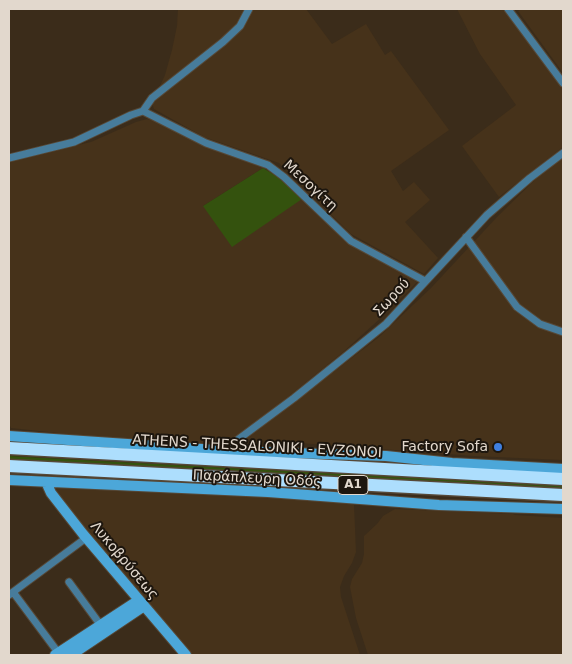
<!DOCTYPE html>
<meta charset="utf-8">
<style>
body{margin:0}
#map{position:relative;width:572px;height:664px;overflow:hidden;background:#3b2c1a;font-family:"DejaVu Sans",sans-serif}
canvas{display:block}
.frame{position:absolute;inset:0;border:10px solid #e2d8cd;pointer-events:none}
</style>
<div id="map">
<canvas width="572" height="664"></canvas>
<div class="frame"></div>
</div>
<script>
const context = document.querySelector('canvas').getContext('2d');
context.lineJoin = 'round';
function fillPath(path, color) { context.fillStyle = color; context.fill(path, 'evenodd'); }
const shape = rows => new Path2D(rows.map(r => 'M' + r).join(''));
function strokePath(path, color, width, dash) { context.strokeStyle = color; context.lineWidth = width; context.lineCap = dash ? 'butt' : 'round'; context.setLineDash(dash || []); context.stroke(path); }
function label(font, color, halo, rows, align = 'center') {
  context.font = font + ' "DejaVu Sans",sans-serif'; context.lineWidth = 4; context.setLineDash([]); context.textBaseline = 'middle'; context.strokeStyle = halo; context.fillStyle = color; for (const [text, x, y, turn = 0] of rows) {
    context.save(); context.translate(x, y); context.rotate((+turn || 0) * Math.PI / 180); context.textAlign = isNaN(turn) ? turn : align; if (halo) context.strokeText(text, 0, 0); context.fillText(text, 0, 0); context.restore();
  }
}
const built = shape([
 [178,9,306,9,332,44,366,24,385,55,391,51,449,130,391,171,403,191,414,182,430,200,405,222,438,258,424,274,351,234,279,163,204,137,154,109,152,103,165,75,172,50,177,26],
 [457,9,506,9,563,88,563,147,499,197,462,146,516,105,480,54],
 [521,9,563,9,563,73,518,11],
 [147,119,159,122,201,145,263,168,203,206,302,199,354,247,417,282,384,315,342,353,229,445,113,439,11,428,9,424,9,161,91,142,136,122],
 [563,157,563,460,474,456,246,439,379,337,431,288,497,217,541,174],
 [56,486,205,492,351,503,354,505,356,552,352,563,344,576,340,587,341,597,360,655,193,655,181,640,118,570,55,492,54,488],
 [395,509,513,514,515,515,563,518,563,655,368,655,356,618,350,587,352,579,362,563,364,554,364,536,377,524,383,516]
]);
const green = shape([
 [263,168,278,177,302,199,232,247,203,206],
 [9,456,563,486,563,490,9,459]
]);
const street = shape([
 [508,9,563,83],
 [143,111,206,143,268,165,284,177,351,241,425,281],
 [143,111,152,98,223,42,240,26,249,9],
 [9,158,74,142,131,115,143,111],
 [466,237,517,307,540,324,563,332],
 [231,451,236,441,294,398,386,324,487,215,530,178,563,153],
 [69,582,102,627],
 [13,592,60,655],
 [9,595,86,538]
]);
const secondary = shape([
 [9,436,231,451,386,456,452,463,563,469],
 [9,480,268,492,439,505,563,509],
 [46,482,51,493,83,534,186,655],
 [55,655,139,600],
 [71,655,144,606]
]);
const highway = shape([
 [9,448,563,479],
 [9,466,563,495]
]);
const markers = [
 [498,447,5,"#3f7fe0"]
];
const shields = [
 [353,485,30]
];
const shieldNames = [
 ["Α1",353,485]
];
const streetNames = [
 ["Μεσογίτη",310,186,43],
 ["Σωρού",392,298,-47],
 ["ATHENS - THESSALONIKI - EVZONOI",257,447,3],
 ["Παράπλευρη Οδός",257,479,3],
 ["Λυκοβρύσεως",124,561,50]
];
const poiNames = [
 ["Factory Sofa",488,447]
];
fillPath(built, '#46321a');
fillPath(green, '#34520e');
strokePath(street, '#564837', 9);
strokePath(secondary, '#564837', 12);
strokePath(highway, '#564837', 15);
strokePath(street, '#477c9b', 7);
strokePath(secondary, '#4ca7d9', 10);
strokePath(highway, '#addefd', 12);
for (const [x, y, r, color] of markers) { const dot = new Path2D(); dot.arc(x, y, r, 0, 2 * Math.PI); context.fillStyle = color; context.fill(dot); strokePath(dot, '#1d160e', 2); }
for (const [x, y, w] of shields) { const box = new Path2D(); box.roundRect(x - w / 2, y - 9.5, w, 19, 4); context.fillStyle = '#1d160e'; context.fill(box); strokePath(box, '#e2d8cd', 1); }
label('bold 12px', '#e2d8cd', null, shieldNames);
label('14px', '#e2d8cd', '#1d160e', streetNames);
label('14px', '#e2d8cd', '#1d160e', poiNames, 'right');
</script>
